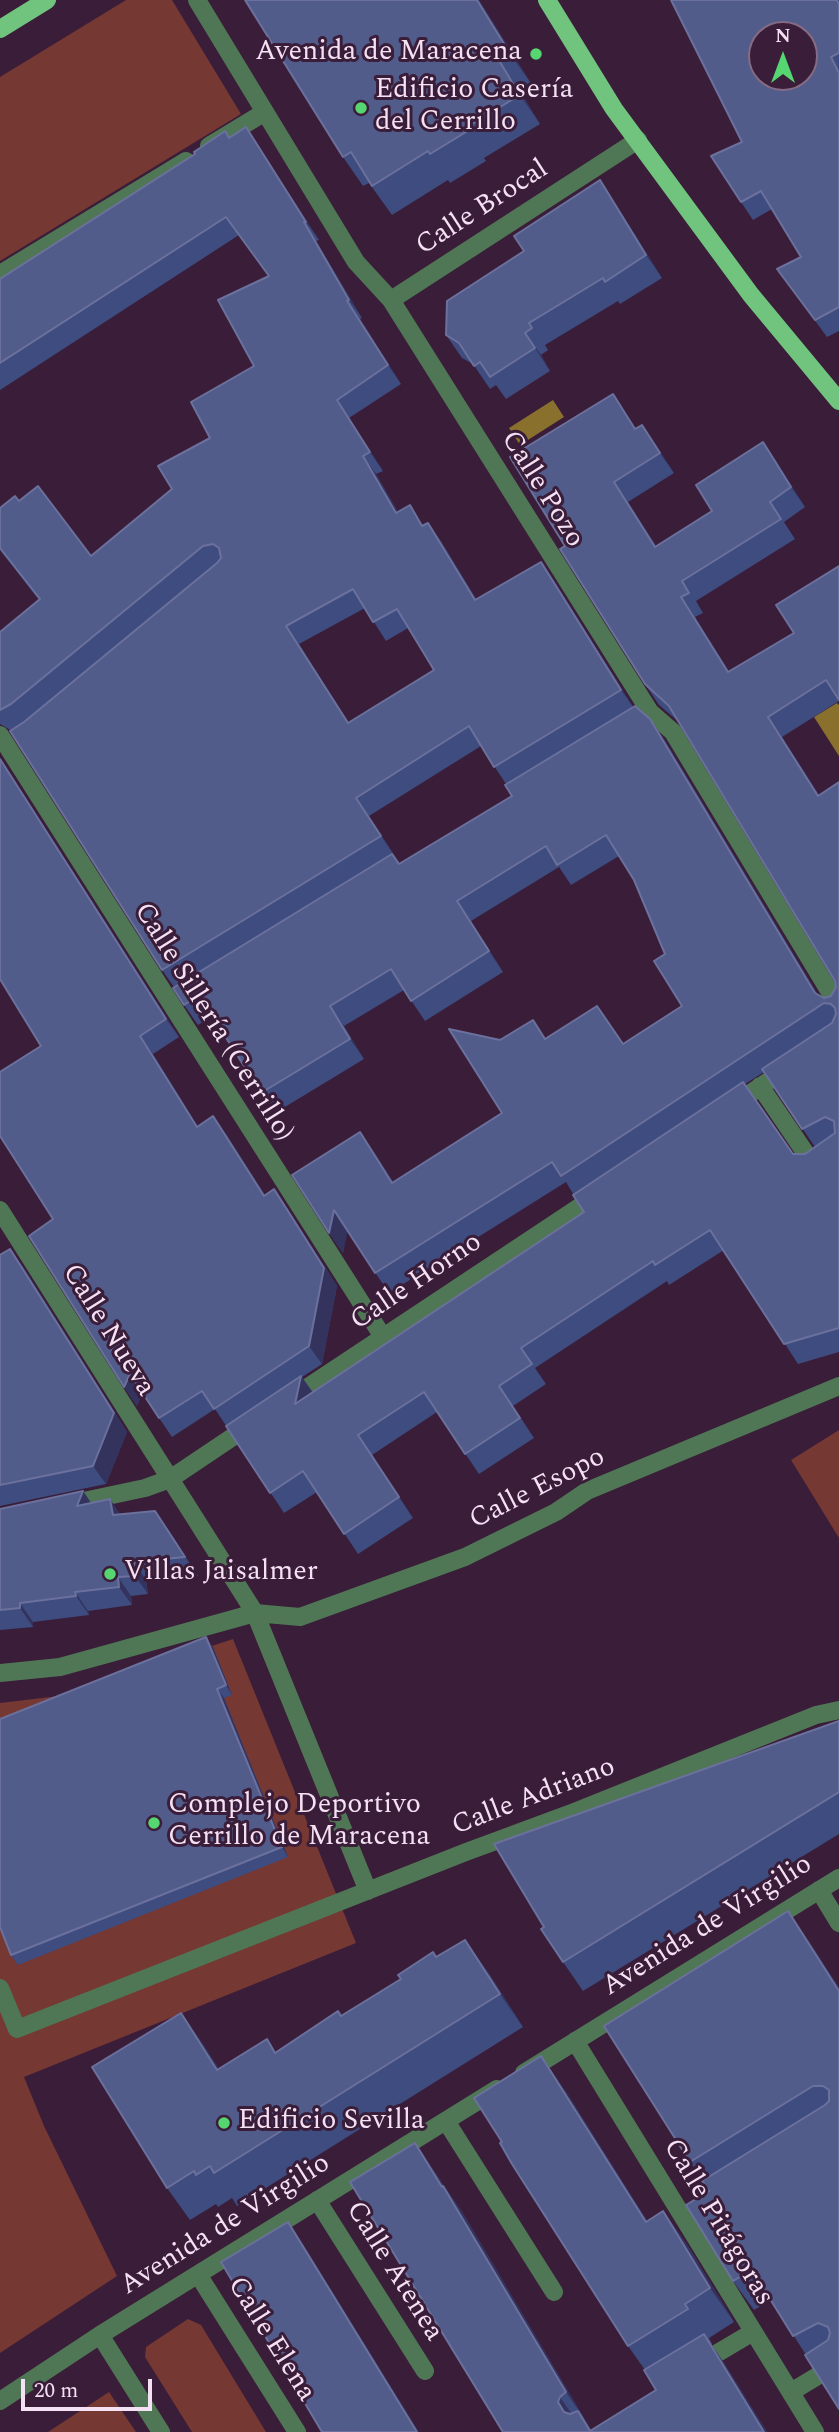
<!DOCTYPE html>
<meta charset="utf-8">
<style>
body{margin:0}
#map{position:relative;width:839px;height:2432px;overflow:hidden;background:#3a1d39;font-family:Spectral,serif}
canvas{display:block}
.north{position:absolute;left:748px;top:21px;width:70px;height:70px;box-sizing:border-box;background:#3a1d39;border:2px solid #856b84;border-radius:50%;rotate:0deg;font-size:19px;font-weight:700;line-height:28px;text-align:center;color:#f5e1f4}
.north::after{content:'';display:block;margin:auto;width:24px;height:32px;background:#56d671;clip-path:polygon(50% 0,100% 100%,50% 72%,0 100%)}
.scale{position:absolute;left:21px;top:2379px;width:131px;height:32px;box-sizing:border-box;border:4px solid #f5e1f4;border-top:0;padding-left:9px;font-size:21px;line-height:24px;white-space:nowrap;color:#f5e1f4;-webkit-text-stroke:5px #3a1d39;paint-order:stroke}
</style>
<div id="map">
<canvas width="839" height="2432"></canvas>
<div class="north">N</div>
<div class="scale">20 m</div>
</div>
<script>
const context = document.querySelector('canvas').getContext('2d');
context.lineJoin = 'round';
function fillPath(path, color) { context.fillStyle = color; context.fill(path, 'evenodd'); }
const shape = rows => new Path2D(rows.map(r => 'M' + r).join(''));
function strokePath(path, color, width, dash) { context.strokeStyle = color; context.lineWidth = width; context.lineCap = dash ? 'butt' : 'round'; context.setLineDash(dash || []); context.stroke(path); }
function label(font, color, halo, rows, align = 'center') {
  context.font = font + ' Spectral,serif'; context.lineWidth = 6; context.setLineDash([]); context.textBaseline = 'middle'; context.strokeStyle = halo; context.fillStyle = color; for (const [text, x, y, turn = 0] of rows) {
    context.save(); context.translate(x, y); context.rotate((+turn || 0) * Math.PI / 180); context.textAlign = isNaN(turn) ? turn : align; if (halo) context.strokeText(text, 0, 0); context.fillText(text, 0, 0); context.restore();
  }
}
const green = shape([
 [126,0,172,0,241,114,0,261,0,77],
 [839,1430,839,1538,791,1460],
 [233,1639,356,1943,24,2077,44,2126,117,2276,0,2353,0,1703,59,1696],
 [188,2319,201,2325,266,2432,192,2432,145,2357,146,2347],
 [109,2392,136,2432,48,2432]
]);
const water = shape([
 [553,400,564,417,520,445,509,428],
 [837,703,839,705,839,756,814,717]
]);
const minor = shape([
 [197,0,356,262,391,300,650,712,673,732,839,1007],
 [209,146,265,112],
 [0,274,186,161],
 [391,300,638,140],
 [0,735,383,1337],
 [760,1086,813,1164,839,1148],
 [733,1105,788,1068],
 [0,1210,255,1613,368,1891],
 [290,1399,599,1194],
 [65,1505,145,1488,170,1479,252,1424],
 [0,1673,60,1667,255,1613,300,1617,465,1557,556,1512,587,1491,839,1386],
 [819,1890,839,1923],
 [0,1988,17,2029,466,1852,569,1814,816,1715,839,1710],
 [575,2041,815,2432],
 [524,2073,839,1878],
 [446,2121,554,2292],
 [317,2200,425,2371],
 [199,2276,297,2432],
 [100,2335,161,2432],
 [699,2364,753,2332],
 [791,2392,839,2363],
 [0,2401,100,2335,497,2089]
]);
const major = shape([
 [547,0,614,109,751,295,839,401],
 [0,29,47,0]
]);
const wall = shape([
 [479,0,532,85,520,91,540,124,484,158,486,161,450,183,448,180,392,215,369,183,363,186,343,157],
 [839,0,839,331,827,337,777,269,801,257,772,209,753,220,741,202,742,142],
 [230,138,258,146,319,240,316,241,362,318,360,319,401,384,349,418,383,471,376,474,398,512,423,525,441,541,476,599,554,581,633,707,650,719,664,739,818,995,824,998,831,996,836,987,835,981,679,722,659,705,645,684,565,546,636,428,642,425,674,473,628,502,656,546,712,511,763,442,805,507,784,522,795,539,696,601,703,613,695,617,729,672,794,633,839,701,782,737,819,795,839,782,839,1352,798,1364,724,1250,669,1285,667,1281,535,1368,546,1384,513,1406,534,1438,479,1474,437,1412,372,1455,413,1518,358,1554,317,1492,284,1513,215,1409,172,1437,142,1393,137,1406,124,1387,53,1219,41,1046,0,758,179,1037,153,1054,198,1127,226,1134,265,1195,287,1208,337,1286,322,1364,302,1377,313,1392,584,1212,566,1182,389,1293,347,1231,343,1253,329,1233,374,1152,393,1182,502,1113,500,1040,546,1038,623,1044,682,1006,665,954,634,880,619,856,571,885,559,867,471,921,503,972,425,1021,404,990,344,1026,364,1059,275,1113,212,1016,198,1025,184,1005,174,987,162,970,23,723,10,730,0,724,0,632,39,600,0,550,0,508,19,501,91,556,172,489,210,438,254,366,269,276,239,235,0,390,0,279],
 [365,608,386,641,408,628,434,670,349,723,299,644],
 [481,746,506,784,512,796,400,864,369,816],
 [764,1072,815,1147,805,1154,793,1154,745,1084],
 [600,180,615,203,662,278,620,304,618,301,545,345,548,350,541,355,550,371,506,399,496,385,490,389,473,364,462,358,446,335,524,251],
 [0,1255,23,1267,127,1432,106,1484,0,1506],
 [83,1491,91,1503,121,1514,168,1529,198,1576,146,1580,148,1594,131,1596,132,1605,88,1611,89,1615,33,1622,33,1627,0,1630,0,1509],
 [213,1647,232,1695,224,1698,288,1857,18,1965,11,1955],
 [839,1721,839,1834,583,1991,563,1962],
 [808,1940,839,1988,839,2409,806,2355,771,2300,754,2310,733,2281,709,2191,703,2181,690,2162],
 [433,1952,436,1957,488,1972,523,2027,237,2206,232,2198,218,2207,216,2204,190,2220,167,2188,181,2013,219,2069,276,2052,342,2016,401,1979],
 [565,2090,647,2221,663,2211,688,2246,734,2322,709,2338,712,2344,711,2344,724,2363,767,2432,503,2432,415,2143,464,2215,591,2430,656,2390,645,2370,628,2346]
]);
const shadedWall = shape([
 [477,0,479,0,532,85,511,55],
 [500,62,520,91,540,124,520,95],
 [246,127,258,146,319,240,306,222],
 [600,180,615,203,662,278,646,255],
 [304,222,316,241,362,318,349,300],
 [347,301,360,319,401,384,388,365],
 [525,333,541,355,550,371,535,348],
 [337,400,349,418,383,471,370,452],
 [642,425,656,445,674,473,660,453],
 [763,442,777,462,805,507,791,487],
 [363,456,376,474,409,531,396,513],
 [614,482,628,502,669,567,655,547],
 [428,523,441,541,488,618,475,600],
 [541,562,554,581,634,708,621,690],
 [681,597,695,617,742,692,728,672],
 [286,626,299,644,361,742,348,723],
 [768,717,782,737,832,816,818,796],
 [650,719,664,739,823,1003,815,993],
 [0,758,179,1037,166,1019,0,759],
 [356,798,369,816,394,855,381,836],
 [457,901,471,921,503,972,489,951],
 [330,1006,344,1026,364,1059,350,1039],
 [140,1036,153,1054,210,1146,197,1127],
 [213,1116,226,1134,277,1214,264,1196],
 [360,1132,374,1152,407,1203,392,1183],
 [274,1189,337,1286,322,1364,309,1346],
 [334,1210,348,1230,343,1253,329,1233],
 [10,1249,23,1267,127,1432,106,1484,93,1466],
 [130,1374,143,1392,137,1406,124,1387],
 [301,1376,315,1396,295,1404],
 [358,1435,372,1455,413,1518,399,1497],
 [83,1491,96,1510,77,1506],
 [110,1499,123,1518,113,1515],
 [155,1511,168,1529,198,1576,185,1557],
 [134,1562,146,1580,148,1594,135,1576],
 [118,1577,131,1596,132,1605,119,1587],
 [75,1592,88,1611,89,1615,76,1596],
 [20,1603,33,1622,33,1627,20,1608],
 [206,1637,213,1647,232,1695,226,1685],
 [217,1689,224,1698,288,1857,282,1847],
 [788,1911,808,1940,839,1988,839,1991],
 [465,1940,488,1972,523,2027,500,1994],
 [181,2013,204,2045,240,2102,217,2070],
 [541,2056,565,2090,670,2257,646,2222],
 [415,2143,464,2215,586,2421,566,2392],
 [663,2211,688,2246,734,2322,710,2288],
 [288,2222,308,2252,419,2432,417,2432],
 [704,2334,724,2363,767,2432,764,2432],
 [560,2397,580,2426,564,2412,558,2402]
]);
const building = shape([
 [245,0,477,0,511,55,500,62,520,95,464,129,466,132,430,154,428,151,372,186,351,152,343,157,245,0],
 [671,0,837,0,839,4,839,53,831,57,839,73,839,307,815,320,777,269,801,257,761,191,741,202,711,156,742,142,671,0],
 [762,35,804,35,804,77,762,77,762,35],
 [246,127,306,222,304,222,349,300,347,301,388,365,337,400,370,452,363,456,396,513,410,505,422,526,428,523,475,600,541,562,621,690,494,767,469,726,356,798,381,836,162,970,10,731,24,722,217,563,221,558,219,548,213,544,203,546,11,704,0,710,0,632,40,599,0,548,0,508,15,496,19,501,38,486,91,556,172,489,158,466,210,438,191,402,254,366,218,300,269,276,226,217,0,363,0,279,195,154,194,152,225,131,229,138,246,127],
 [353,589,373,622,397,609,434,670,348,723,286,626,353,589],
 [600,180,646,255,605,282,603,278,529,323,532,328,525,333,535,348,490,377,480,362,474,366,459,343,446,335,447,301,524,251,514,236,600,180],
 [613,394,635,429,642,425,660,453,614,482,655,547,712,511,696,485,763,442,791,487,770,502,781,519,682,581,689,593,681,597,728,672,794,633,776,605,839,566,839,700,826,680,768,717,818,796,839,782,839,1328,784,1344,710,1230,655,1265,653,1261,521,1348,532,1364,499,1386,520,1418,465,1454,424,1392,358,1435,399,1497,344,1534,303,1471,270,1493,226,1426,301,1376,295,1404,584,1212,573,1195,743,1082,793,1154,805,1154,835,1133,834,1121,825,1117,802,1129,762,1069,832,1023,836,1014,835,1008,831,1004,824,1003,561,1176,552,1162,375,1273,334,1210,329,1233,292,1175,360,1132,392,1183,502,1113,449,1029,500,1040,533,1020,545,1039,597,1006,623,1044,682,1006,654,961,665,954,634,880,606,835,557,865,546,846,457,901,489,951,411,1001,391,969,330,1006,350,1039,261,1093,199,995,184,1005,173,988,392,854,399,864,512,796,505,785,635,706,650,719,815,993,824,998,831,996,836,987,835,981,669,706,645,684,560,549,565,546,510,457,613,394],
 [0,759,166,1019,140,1036,197,1127,213,1116,264,1196,274,1189,324,1268,309,1346,214,1409,202,1391,159,1418,130,1374,124,1387,29,1236,53,1219,0,1136,0,1072,41,1046,0,979,0,759],
 [10,1249,114,1413,93,1466,0,1485,0,1255,10,1249],
 [83,1491,77,1506,110,1499,113,1515,155,1511,185,1557,134,1562,135,1576,118,1577,119,1587,75,1592,76,1596,20,1603,20,1608,0,1610,0,1509,83,1491],
 [206,1637,226,1685,217,1689,282,1847,11,1955,0,1927,0,1719,206,1637],
 [839,1721,839,1792,563,1962,541,1929,544,1927,494,1844,839,1721],
 [788,1911,839,1991,839,2409,805,2355,828,2340,830,2333,828,2327,818,2323,793,2336,752,2270,733,2281,686,2205,709,2191,702,2181,825,2105,829,2101,829,2090,823,2086,813,2086,690,2162,604,2026,788,1911],
 [465,1940,500,1994,214,2173,210,2166,196,2175,194,2171,167,2188,92,2067,181,2013,217,2070,267,2039,275,2053,338,2011,341,2016,401,1979,398,1975,433,1952,436,1957,465,1940],
 [541,2056,646,2222,663,2211,710,2288,685,2304,688,2309,628,2346,512,2164,500,2143,502,2142,474,2098,541,2056],
 [415,2143,442,2187,443,2186,566,2392,560,2397,558,2402,564,2412,570,2414,578,2411,590,2431,656,2390,644,2370,704,2334,764,2432,503,2432,350,2182,415,2143],
 [288,2222,417,2432,322,2432,221,2262,288,2222]
]);
const markers = [
 [536,54,7,"#56d671"],
 [361,108,7,"#56d671"],
 [110,1574,7,"#56d671"],
 [154,1823,7,"#56d671"],
 [224,2123,7,"#56d671"]
];
const poiNames = [
 ["Avenida de Maracena",522,54,"right"],
 ["Edificio Casería",375,92],
 ["del Cerrillo",375,124],
 ["Villas Jaisalmer",124,1574],
 ["Complejo Deportivo",168,1807],
 ["Cerrillo de Maracena",168,1839],
 ["Edificio Sevilla",238,2123]
];
const streetNames = [
 ["Calle Brocal",483,209,-33],
 ["Calle Pozo",541,490,58],
 ["Calle Sillería (Cerrillo)",212,1023,58],
 ["Calle Horno",417,1283,-34],
 ["Calle Nueva",107,1331,58],
 ["Calle Esopo",538,1490,-27],
 ["Calle Adriano",534,1798,-21],
 ["Avenida de Virgilio",708,1927,-32],
 ["Calle Pitágoras",717,2223,59],
 ["Avenida de Virgilio",226,2226,-32],
 ["Calle Atenea",393,2272,58],
 ["Calle Elena",270,2340,58]
];
fillPath(green, '#763832');
fillPath(water, '#8a702d');
strokePath(minor, '#507755', 18);
strokePath(major, '#71c47e', 18);
fillPath(wall, '#3e4c7f');
fillPath(shadedWall, '#34335e');
fillPath(building, '#515c8b');
strokePath(building, '#6b719c', 2);
for (const [x, y, r, color] of markers) { const dot = new Path2D(); dot.arc(x, y, r, 0, 2 * Math.PI); context.fillStyle = color; context.fill(dot); strokePath(dot, '#3a1d39', 2.5); }
label('28px', '#f5e1f4', '#3a1d39', poiNames, 'left');
label('28px', '#f5e1f4', '#3a1d39', streetNames);
</script>
